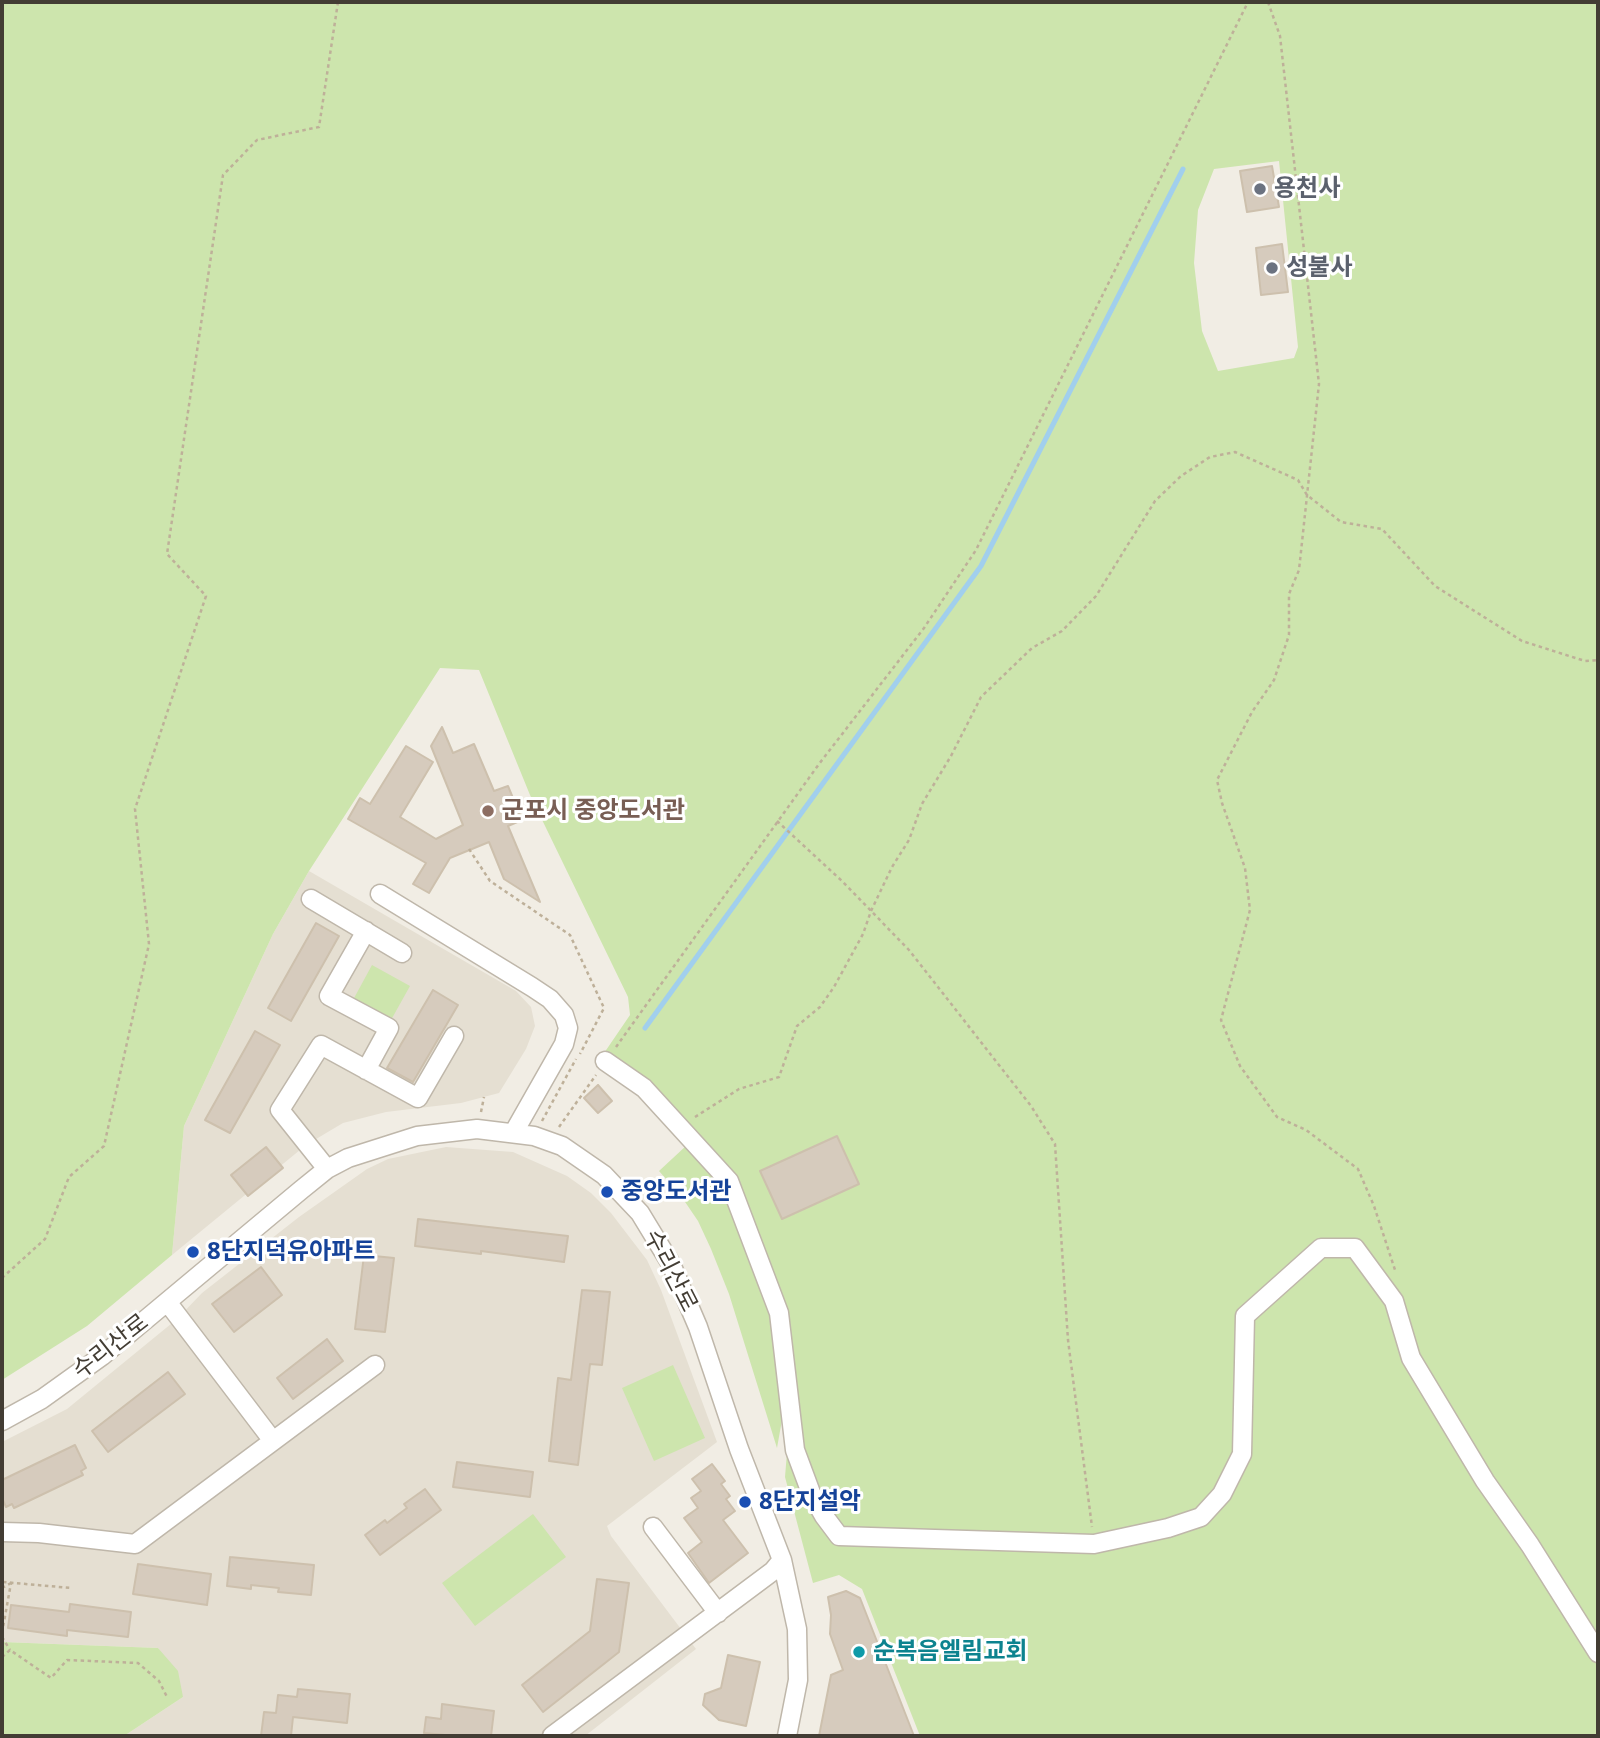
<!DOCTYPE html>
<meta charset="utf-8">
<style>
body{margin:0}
#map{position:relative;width:1600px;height:1738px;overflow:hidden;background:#f1ede4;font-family:"Noto Sans",sans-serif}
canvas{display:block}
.frame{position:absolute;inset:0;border:4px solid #433d34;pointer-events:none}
</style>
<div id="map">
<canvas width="1600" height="1738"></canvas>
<div class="frame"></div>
</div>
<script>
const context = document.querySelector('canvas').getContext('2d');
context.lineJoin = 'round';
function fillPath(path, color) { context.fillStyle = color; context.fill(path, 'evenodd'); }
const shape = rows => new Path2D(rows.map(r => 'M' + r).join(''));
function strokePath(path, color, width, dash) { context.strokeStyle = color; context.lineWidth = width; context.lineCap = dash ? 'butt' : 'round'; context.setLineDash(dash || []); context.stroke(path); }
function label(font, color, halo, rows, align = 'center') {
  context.font = font + ' "Noto Sans","Noto Sans KR",sans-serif'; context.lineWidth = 6; context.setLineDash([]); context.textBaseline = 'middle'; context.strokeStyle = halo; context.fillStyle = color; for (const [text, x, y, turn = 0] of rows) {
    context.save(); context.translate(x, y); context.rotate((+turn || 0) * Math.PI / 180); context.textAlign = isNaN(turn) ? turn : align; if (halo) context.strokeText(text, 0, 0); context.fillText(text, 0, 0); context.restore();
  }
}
const residential = shape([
 [309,871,516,991,531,1007,535,1026,526,1049,499,1093,461,1103,386,1112,343,1123,306,1145,172,1255,184,1126,273,934],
 [446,1147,513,1152,567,1176,591,1193,611,1213,647,1260,661,1290,717,1442,607,1526,611,1536,696,1649,585,1736,124,1736,183,1697,158,1648,2,1642,2,1442,67,1409,177,1319,202,1293,299,1217,367,1169,388,1159]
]);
const green = shape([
 [2,2,1598,2,1598,1736,920,1736,862,1589,839,1575,813,1583,785,1477,793,1380,729,1181,689,1135,600,1059,630,1015,628,997,530,795,479,670,440,668,309,871,273,934,184,1126,172,1255,87,1326,2,1380],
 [1279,161,1298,347,1294,358,1218,371,1202,331,1194,263,1198,210,1214,169],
 [372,965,410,986,391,1020,353,1000],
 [687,1145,718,1183,737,1213,773,1314,785,1403,777,1448,729,1294,711,1249,698,1221,681,1196,659,1171],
 [673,1365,705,1438,654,1461,622,1388],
 [533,1514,566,1557,475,1626,442,1583],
 [2,1642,158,1648,178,1671,183,1697,124,1736,2,1736]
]);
const stream = shape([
 [645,1028,981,566,1183,169]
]);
const building = shape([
 [1272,166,1279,207,1247,212,1240,171,1272,166],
 [1282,244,1288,292,1261,295,1256,248,1282,244],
 [442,727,453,753,474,744,494,791,508,786,522,820,508,826,540,902,504,879,489,842,450,858,429,893,413,884,426,863,348,819,360,798,370,804,406,746,433,762,400,817,436,839,463,825,431,746,442,727],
 [316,923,339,936,291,1021,268,1008,316,923],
 [433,990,458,1005,413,1082,387,1068,433,990],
 [255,1031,280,1045,230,1133,205,1120,255,1031],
 [598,1085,612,1101,598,1113,584,1098,598,1085],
 [837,1136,859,1184,782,1219,760,1171,837,1136],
 [266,1147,283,1168,248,1196,231,1175,266,1147],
 [418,1219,568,1236,564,1262,481,1251,481,1254,415,1246,418,1219],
 [364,1255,394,1258,385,1332,355,1329,364,1255],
 [261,1267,282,1295,234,1332,212,1304,261,1267],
 [582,1290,610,1292,602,1365,590,1364,578,1465,549,1461,558,1378,571,1380,582,1290],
 [327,1339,343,1361,293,1399,277,1378,327,1339],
 [168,1372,185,1394,108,1452,92,1431,168,1372],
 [75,1445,86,1468,81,1471,83,1475,14,1508,12,1504,6,1507,2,1498,2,1480,75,1445],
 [457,1462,533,1472,530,1497,453,1487,457,1462],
 [712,1464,725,1481,721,1484,730,1496,726,1499,735,1511,723,1520,748,1553,709,1583,688,1553,702,1542,684,1518,698,1508,691,1498,701,1491,692,1479,712,1464],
 [425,1489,441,1510,380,1555,365,1535,385,1520,387,1523,407,1508,404,1504,425,1489],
 [230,1557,314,1565,311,1595,278,1592,279,1588,251,1585,251,1589,227,1586,230,1557],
 [138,1564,211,1574,207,1605,133,1594,138,1564],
 [597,1579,629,1583,619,1652,543,1712,522,1685,590,1631,597,1579],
 [846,1591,860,1598,914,1736,819,1736,831,1675,843,1670,830,1634,831,1615,828,1597,846,1591],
 [70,1604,131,1612,128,1637,67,1630,67,1636,8,1628,11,1605,69,1612,70,1604],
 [728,1655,760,1662,746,1726,719,1720,703,1705,705,1694,721,1688,728,1655],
 [298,1689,350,1694,347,1723,293,1717,291,1736,261,1736,264,1712,276,1713,278,1695,297,1697,298,1689],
 [442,1704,494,1711,491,1736,456,1736,424,1733,426,1717,441,1719,442,1704]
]);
const path = shape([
 [1268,2,1280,36,1319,384,1299,570,1289,594,1289,635,1274,680,1252,712,1217,780,1222,803,1245,868,1250,910,1221,1020,1240,1066,1277,1117,1306,1130,1358,1169,1374,1206,1396,1273],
 [777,821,842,881,909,950,1031,1106,1055,1144,1068,1340,1092,1527],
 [469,849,490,881,570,935,604,1008,580,1054],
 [616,1047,819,764,924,628,976,550,1248,2],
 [481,1112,484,1097],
 [695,1117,739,1089,779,1077,797,1026,820,1007,834,987,863,934,871,911,892,867,909,840,922,804,951,756,981,697,1032,648,1062,631,1096,596,1155,501,1181,476,1210,457,1235,452,1298,480,1307,495,1341,522,1382,529,1435,586,1522,641,1585,661,1598,660],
 [542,1121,576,1059],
 [559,1127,596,1075],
 [2,1278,45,1239,69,1177,104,1146,149,944,135,809,206,596,167,554,223,175,257,140,319,127,338,2],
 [3,1582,71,1588],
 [2,1588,11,1583],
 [2,1633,11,1583],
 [2,1637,10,1650],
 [2,1657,10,1650,51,1678,67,1660,138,1663,159,1681,167,1697]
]);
const minor = shape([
 [380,894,532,987,550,999,564,1015,568,1028,564,1044,514,1132],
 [311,899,402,953],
 [366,931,329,996,389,1028,366,1070],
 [605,1061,644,1088,729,1181,779,1313,795,1450,811,1493,824,1516,839,1536,1094,1544,1168,1528,1201,1517,1222,1494,1242,1454,1245,1316,1321,1248,1355,1248,1394,1301,1411,1358,1485,1481,1530,1545,1598,1653],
 [327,1169,280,1110,321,1045,418,1098,454,1036],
 [168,1303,273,1441],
 [2,1421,42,1399,102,1356,301,1190,327,1169,348,1158,417,1136,477,1129,534,1136,562,1146,604,1175,640,1213,671,1264,698,1327,739,1449,782,1560,797,1629,798,1680,787,1736],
 [653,1527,718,1613],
 [2,1532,39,1533,135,1544,375,1365],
 [552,1736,773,1571,782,1560]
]);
const markers = [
 [1260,189,7,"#6b7280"],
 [1272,268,7,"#6b7280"],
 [488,811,7,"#8d6e63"],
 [607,1192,7,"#1a4fb4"],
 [193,1252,7,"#1a4fb4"],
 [745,1502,7,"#1a4fb4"],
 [859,1652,7,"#0f9aa8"]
];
const worshipNames = [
 ["용천사",1274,189],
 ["성불사",1286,268]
];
const educationNames = [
 ["군포시 중앙도서관",502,811]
];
const transitNames = [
 ["중앙도서관",621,1192],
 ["8단지덕유아파트",207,1252],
 ["8단지설악",759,1502]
];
const streetNames = [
 ["수리산로",670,1271,63],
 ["수리산로",111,1347,-38]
];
const cultureNames = [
 ["순복음엘림교회",873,1652]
];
fillPath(residential, '#e5dfd2');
fillPath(green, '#cde5ad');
strokePath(stream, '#a1cfed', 5);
fillPath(building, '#d6cbbd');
strokePath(building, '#cdc0ad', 2);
strokePath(minor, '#bfb7aa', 21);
strokePath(path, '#beb099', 2.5, [3.5, 3.5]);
strokePath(minor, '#fff', 18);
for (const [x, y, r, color] of markers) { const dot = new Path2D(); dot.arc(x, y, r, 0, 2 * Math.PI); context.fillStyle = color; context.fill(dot); strokePath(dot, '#fff', 2.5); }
label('bold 24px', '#5b616d', '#fff', worshipNames, 'left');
label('bold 24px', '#785e54', '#fff', educationNames, 'left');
label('bold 24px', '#164399', '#fff', transitNames, 'left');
label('24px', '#433d34', '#fff', streetNames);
label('bold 24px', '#0d838f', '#fff', cultureNames, 'left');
</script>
